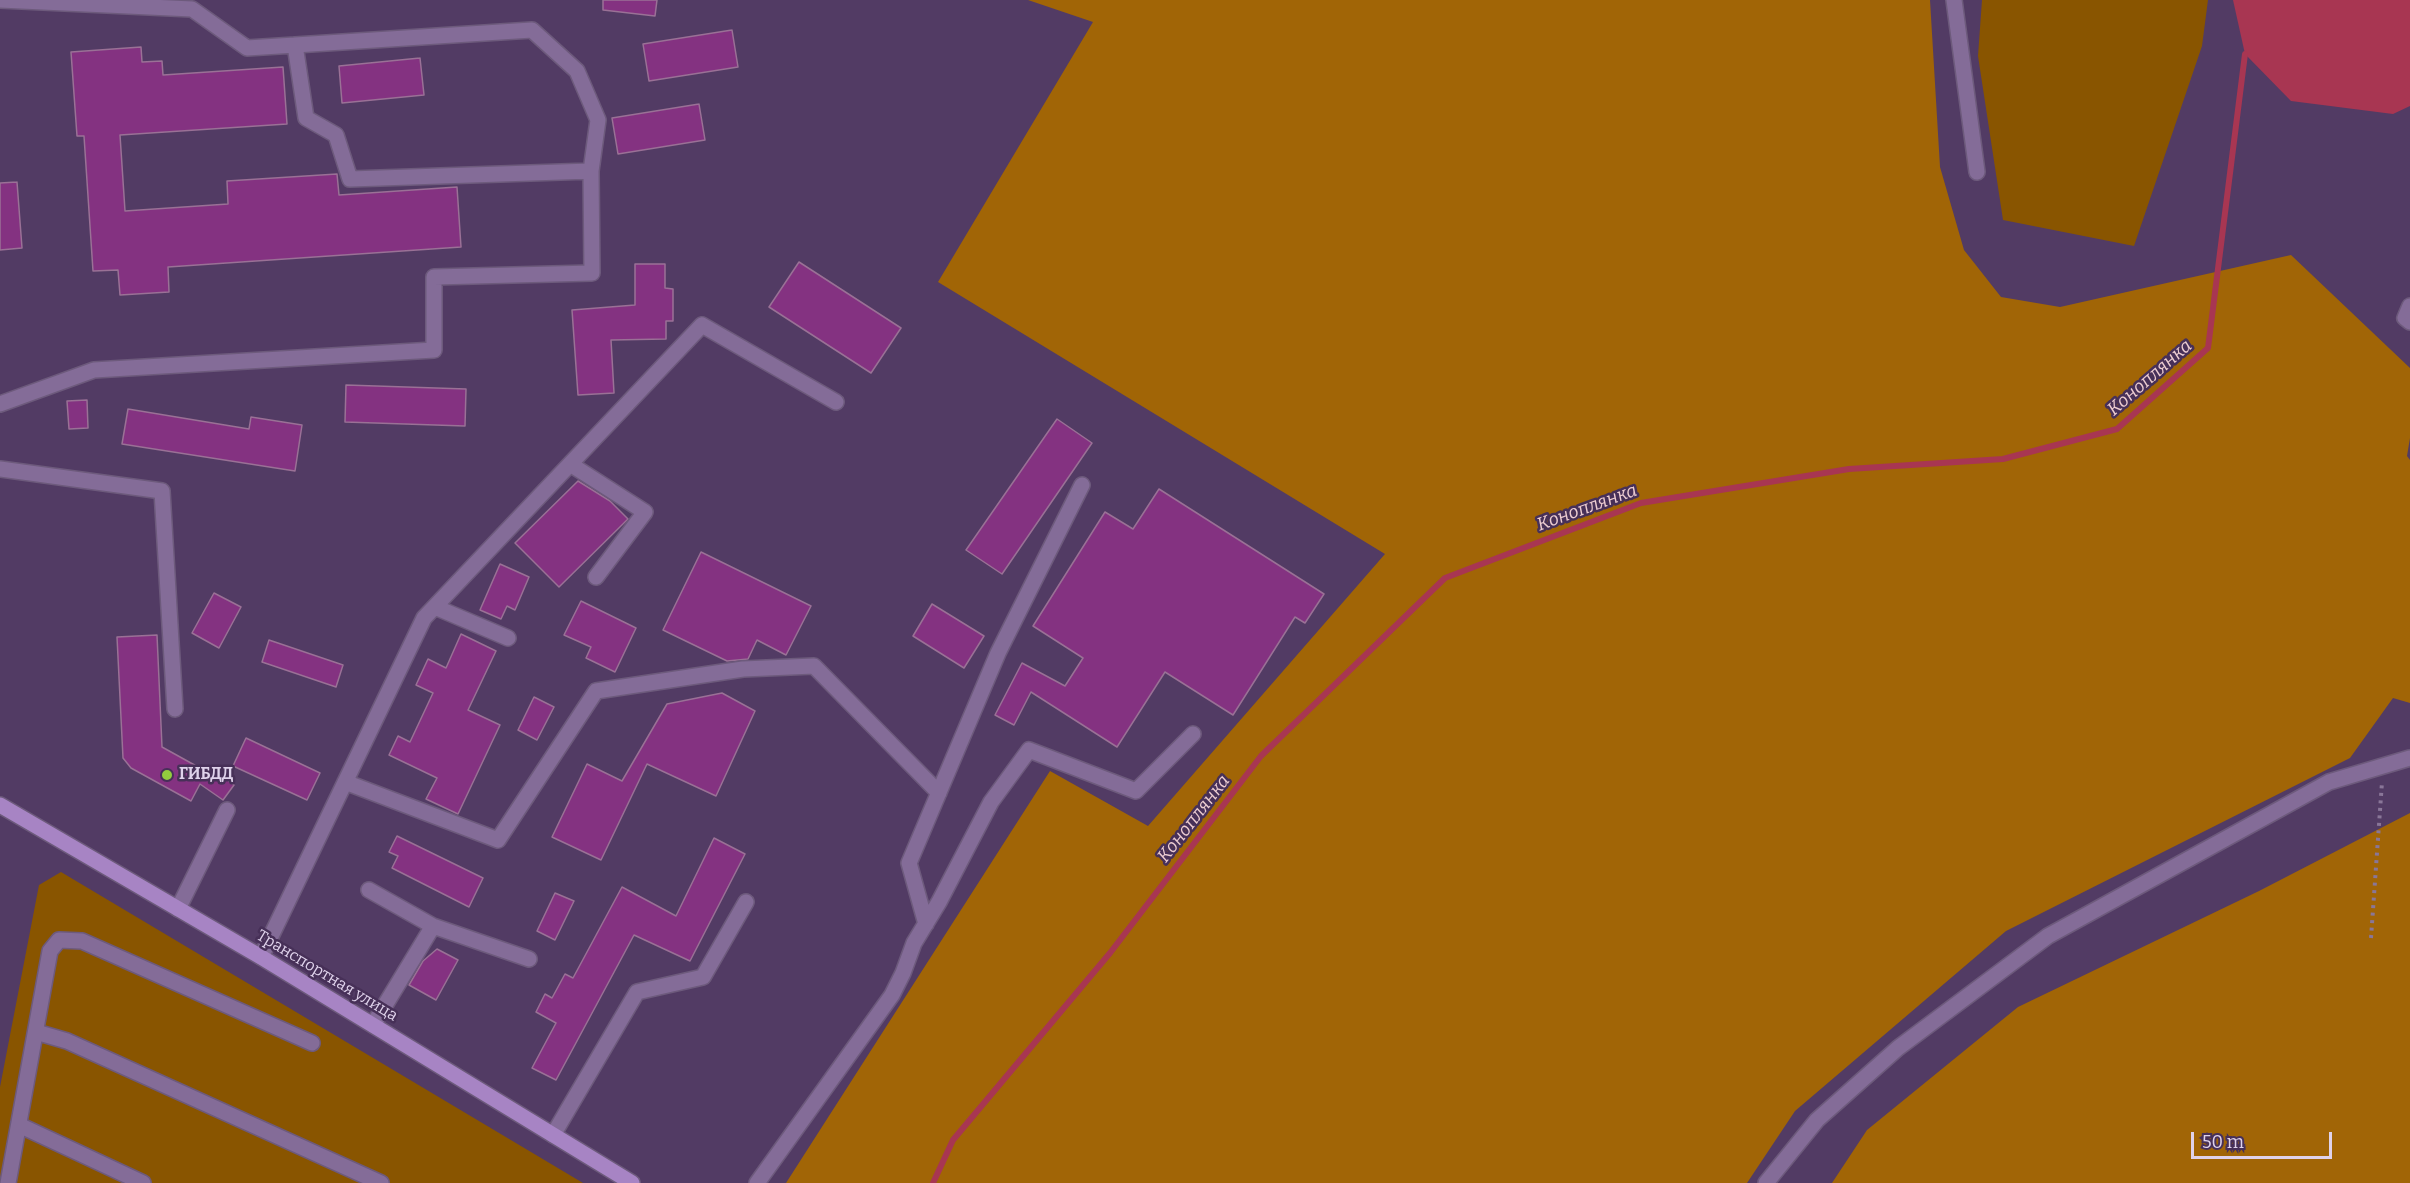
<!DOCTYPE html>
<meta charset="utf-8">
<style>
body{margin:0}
#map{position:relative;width:2410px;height:1183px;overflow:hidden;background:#523b64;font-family:Bitter,serif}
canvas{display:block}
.scale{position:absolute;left:2191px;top:1132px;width:141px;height:27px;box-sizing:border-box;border:3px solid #dfd2eb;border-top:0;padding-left:8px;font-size:18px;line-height:21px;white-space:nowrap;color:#dfd2eb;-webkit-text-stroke:4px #473058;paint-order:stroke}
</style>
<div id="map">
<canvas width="2410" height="1183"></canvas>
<div class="scale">50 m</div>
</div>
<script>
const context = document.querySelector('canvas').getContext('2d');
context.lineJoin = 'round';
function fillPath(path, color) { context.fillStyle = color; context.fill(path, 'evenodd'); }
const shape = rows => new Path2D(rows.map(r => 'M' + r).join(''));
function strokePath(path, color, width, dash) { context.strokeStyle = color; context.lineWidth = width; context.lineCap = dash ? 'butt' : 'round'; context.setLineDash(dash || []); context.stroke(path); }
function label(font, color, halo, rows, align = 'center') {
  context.font = font + ' Bitter,serif'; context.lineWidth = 5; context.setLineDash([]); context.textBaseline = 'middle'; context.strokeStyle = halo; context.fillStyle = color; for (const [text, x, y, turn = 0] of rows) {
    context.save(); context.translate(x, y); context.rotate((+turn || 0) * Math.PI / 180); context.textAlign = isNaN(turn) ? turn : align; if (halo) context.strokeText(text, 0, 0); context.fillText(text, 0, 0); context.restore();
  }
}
const green = shape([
 [1982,0,2208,0,2202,46,2134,246,2003,220,1978,56],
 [61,872,583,1183,0,1183,0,1087,39,885]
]);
const forest = shape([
 [1028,0,1930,0,1940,167,1964,250,2001,297,2060,307,2291,255,2410,368,2410,438,2407,456,2410,460,2410,703,2393,698,2350,758,2006,931,1795,1111,1747,1183,786,1183,1050,771,1148,826,1385,554,938,282,1093,22],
 [2410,813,2410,1183,1832,1183,1867,1130,2018,1007,2259,891]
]);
const water = shape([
 [2233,0,2410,0,2410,106,2393,114,2291,101,2245,54]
]);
const stream = shape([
 [933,1183,953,1140,1110,953,1261,756,1445,578,1641,503,1849,469,2003,459,2117,429,2208,348,2245,54]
]);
const building = shape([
 [603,0,657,0,655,16,603,10,603,0],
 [732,30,738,67,649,81,643,44,732,30],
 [141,47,142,62,162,61,163,75,283,67,287,124,120,135,125,211,228,204,227,181,337,174,339,195,457,187,461,247,168,267,169,292,120,295,118,270,93,271,84,136,77,136,71,52,141,47],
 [420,58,424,95,342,103,339,66,420,58],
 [699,104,705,140,618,154,612,118,699,104],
 [17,182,22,248,0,250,0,183,17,182],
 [799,262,901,328,871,373,769,307,799,262],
 [635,264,665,264,665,288,673,289,673,321,666,321,666,339,611,340,614,393,578,395,572,310,635,305,635,264],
 [346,385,466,389,465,426,345,422,346,385],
 [87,400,88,428,69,429,67,401,87,400],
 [128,409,249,429,251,417,302,425,295,471,122,444,128,409],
 [1057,419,1092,443,1002,574,966,550,1057,419],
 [578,481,610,501,628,519,559,587,515,543,578,481],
 [1159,489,1324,594,1305,623,1295,617,1233,715,1165,672,1117,747,1031,692,1014,725,995,715,1022,663,1065,686,1083,658,1033,626,1105,512,1133,529,1159,489],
 [701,552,811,606,786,655,757,640,748,659,727,661,663,630,701,552],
 [500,564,529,577,515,610,507,606,501,619,480,610,500,564],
 [214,593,241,607,219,648,192,633,214,593],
 [581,601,636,628,615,672,586,658,591,647,564,635,581,601],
 [932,604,984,636,964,668,913,636,932,604],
 [461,634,496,651,468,710,500,725,458,814,426,799,437,778,389,755,398,736,410,742,433,693,416,685,428,659,446,668,461,634],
 [157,635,162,747,209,773,212,769,234,785,223,800,200,784,191,801,131,768,123,758,117,637,157,635],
 [269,640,343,665,336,687,262,662,269,640],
 [722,693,755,711,716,796,647,764,601,860,552,837,587,764,622,781,667,704,722,693],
 [534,697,554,707,537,740,518,730,534,697],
 [246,738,320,773,307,800,233,766,246,738],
 [397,836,483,878,469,907,392,868,398,856,389,852,397,836],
 [714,838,745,854,690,961,634,935,556,1080,532,1068,556,1023,536,1012,545,994,552,998,565,974,573,978,622,887,676,916,714,838],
 [555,893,574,901,555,940,537,931,555,893],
 [437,949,458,960,436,1000,409,985,423,961,437,949]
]);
const path = shape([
 [2371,938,2382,782]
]);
const minor = shape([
 [0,0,192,9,247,48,295,45,532,30,577,71,598,120,591,171,350,179,336,135,306,118,295,45],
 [1954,0,1977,172],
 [2410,306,2405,318,2410,322],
 [0,404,94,370,434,350,434,277,592,273,591,171],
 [570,464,645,512,596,577],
 [0,469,162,491,175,709],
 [435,607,508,638],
 [345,782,498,840,596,691,743,669,814,666,939,793],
 [369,890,433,926,373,1025],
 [178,909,227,810],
 [926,924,909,863,998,653,1082,485],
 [433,926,529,959],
 [261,957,424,618,702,325,836,402],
 [36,1032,67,1041,381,1183],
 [19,1125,143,1183],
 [553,1135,637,992,703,977,746,902],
 [8,1183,50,951,59,940,82,941,312,1043],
 [757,1183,892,995,903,973,914,943,939,902,991,802,1029,750,1136,791,1193,734],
 [1766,1183,1817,1120,1898,1048,2048,936,2329,782,2410,758]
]);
const major = shape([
 [0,805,261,957,632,1183]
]);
const markers = [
 [167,775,6,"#92cd3e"]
];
const poiNames = [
 ["ГИБДД",179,775]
];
const streetNames = [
 ["Транспортная улица",327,976,31]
];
const waterNames = [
 ["Коноплянка",2150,378,-41],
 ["Коноплянка",1587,508,-20],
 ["Коноплянка",1194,819,-52]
];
fillPath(green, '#895500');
fillPath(forest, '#a16506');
fillPath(water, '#a83652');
strokePath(stream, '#a83652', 6);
fillPath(building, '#843281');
strokePath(building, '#9a7196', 1.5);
strokePath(minor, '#6d5a7c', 18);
strokePath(major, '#6d5a7c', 18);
strokePath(path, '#897698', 4, [3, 4.5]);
strokePath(minor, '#846c98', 15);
strokePath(major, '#a784c4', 15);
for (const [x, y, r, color] of markers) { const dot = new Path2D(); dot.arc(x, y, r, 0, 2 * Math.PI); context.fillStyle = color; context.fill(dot); strokePath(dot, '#473058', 2); }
label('bold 16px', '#dfd2eb', '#473058', poiNames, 'left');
label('16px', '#dfd2eb', '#473058', streetNames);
label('italic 18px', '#eeced2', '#473058', waterNames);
</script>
